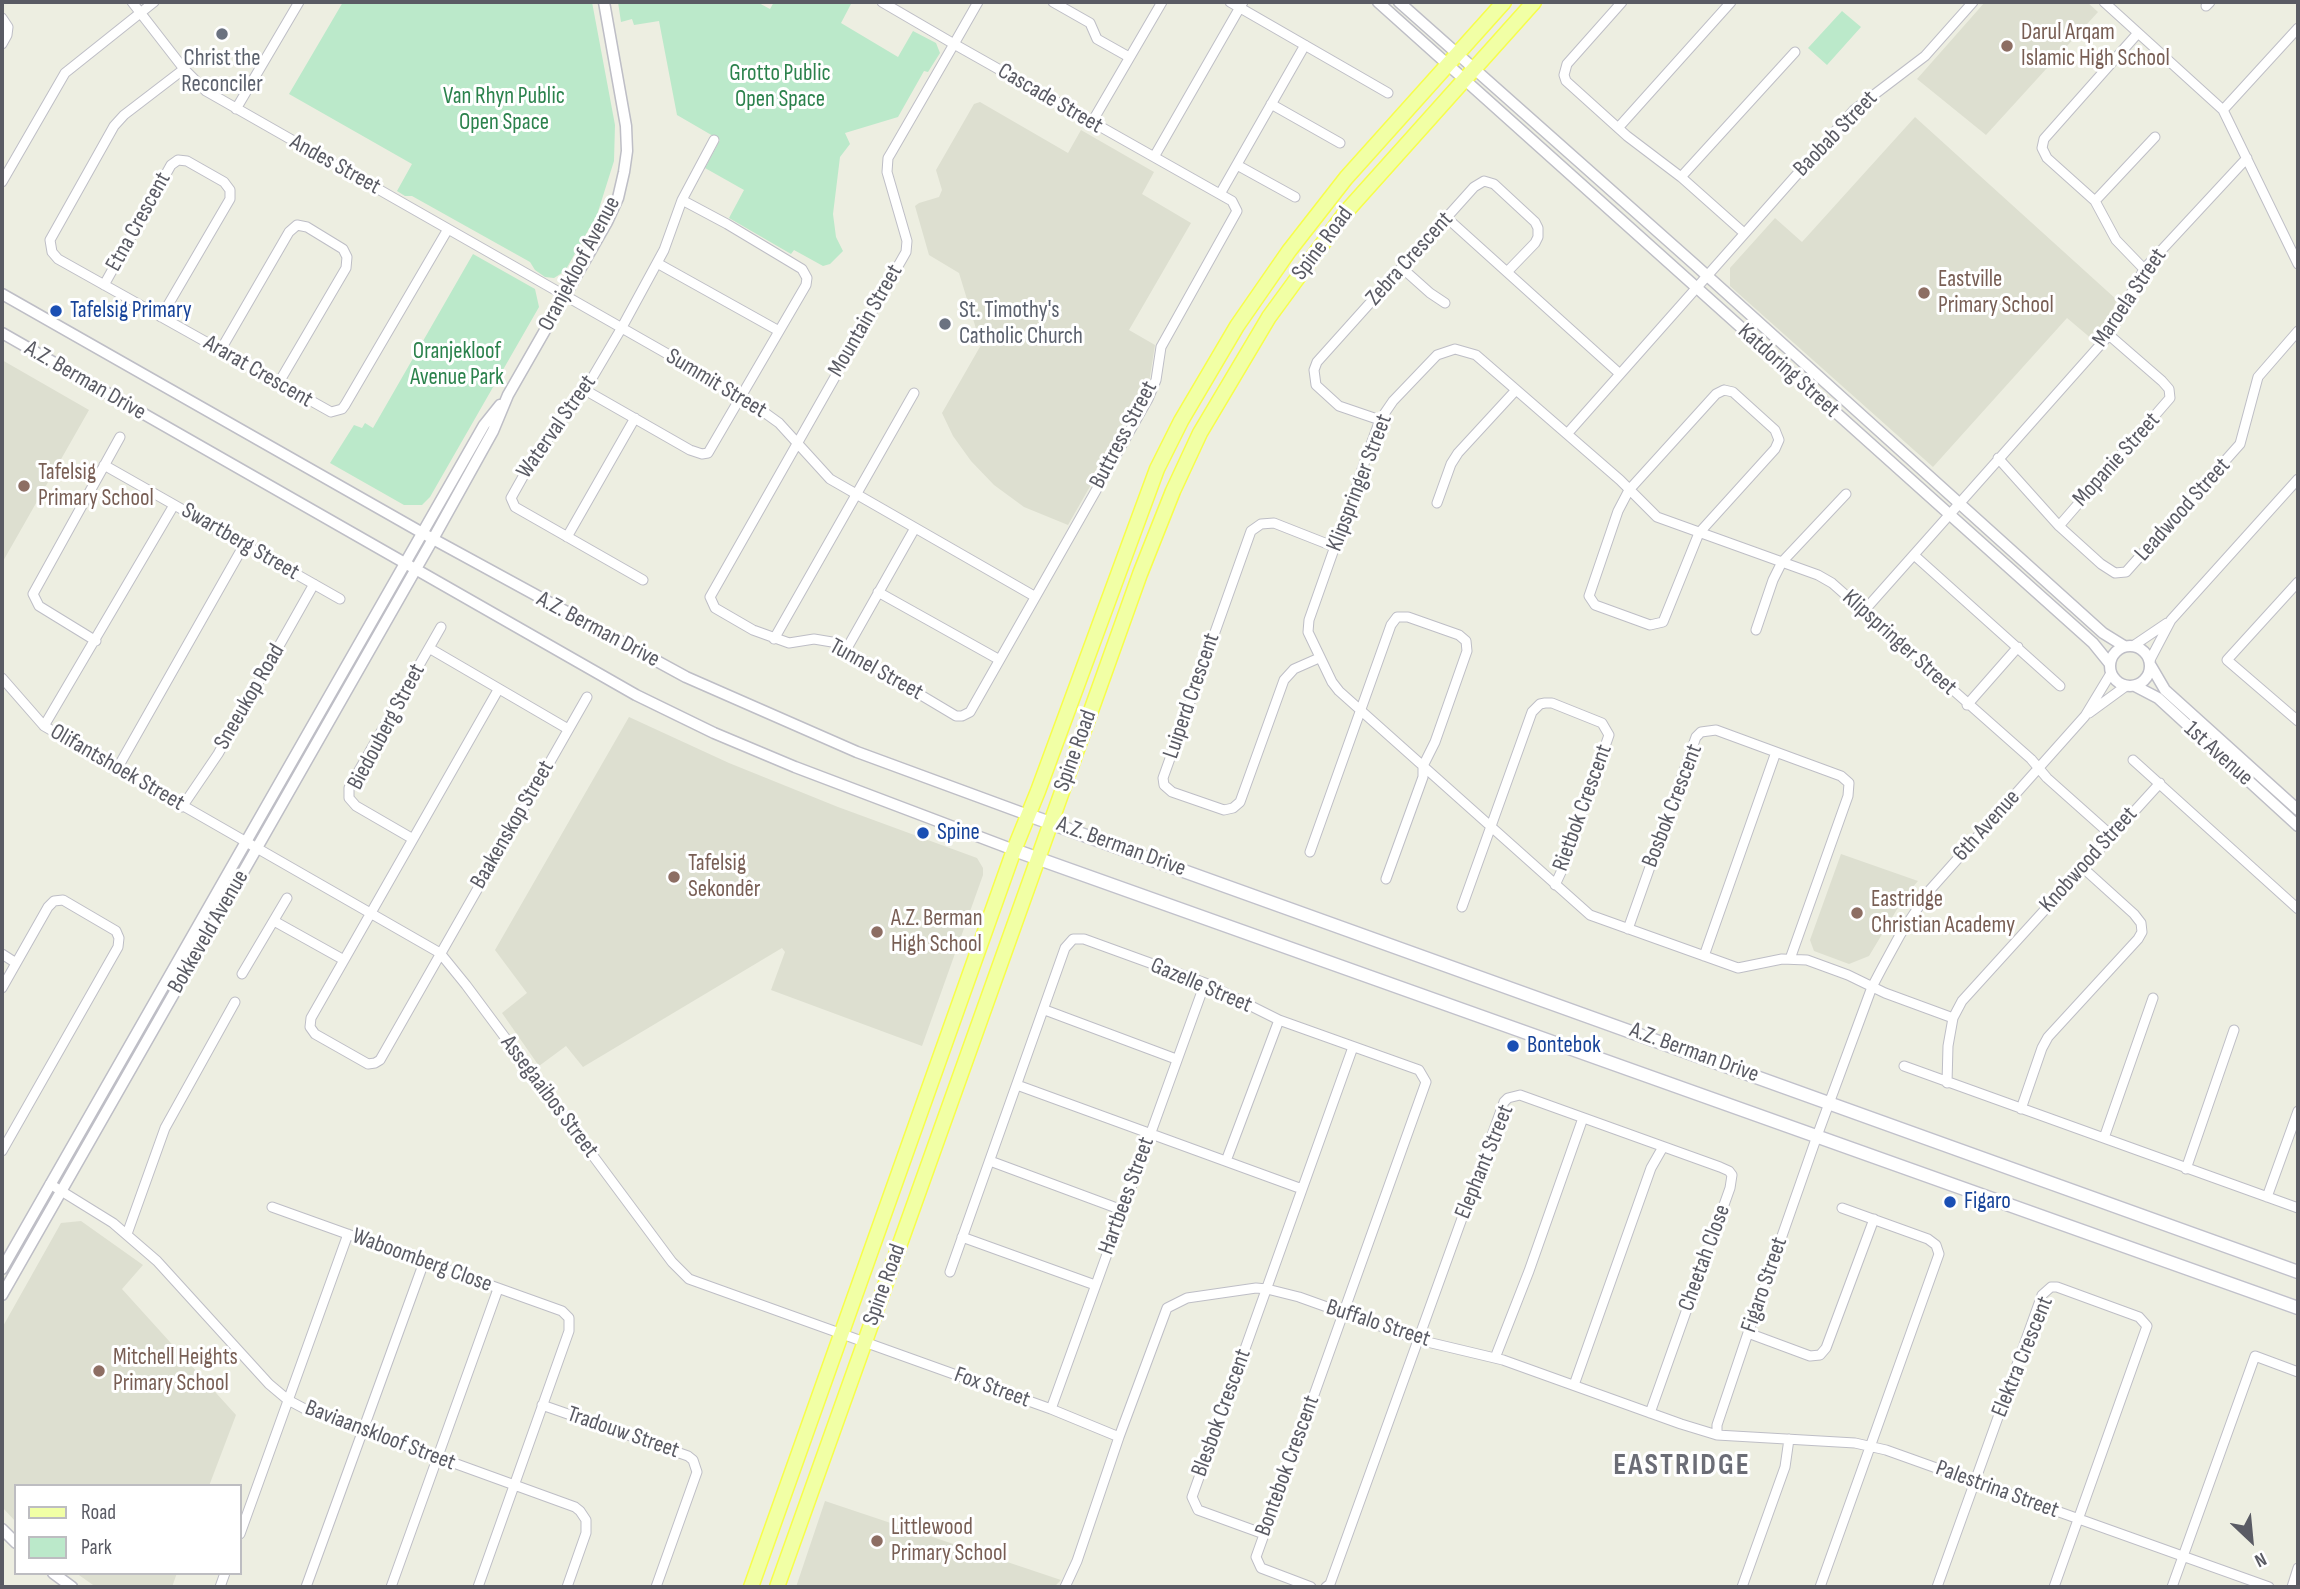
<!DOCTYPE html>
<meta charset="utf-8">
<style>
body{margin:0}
#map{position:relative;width:2300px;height:1589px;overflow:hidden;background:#edeee1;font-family:"Sofia Sans Condensed",sans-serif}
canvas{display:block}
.frame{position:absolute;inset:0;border:4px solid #5a5b64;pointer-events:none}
.legend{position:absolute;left:14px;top:1484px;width:228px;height:91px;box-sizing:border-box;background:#fff;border:2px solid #bdbdc1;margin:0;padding:9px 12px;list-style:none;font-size:21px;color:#5a5b64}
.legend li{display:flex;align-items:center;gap:14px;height:35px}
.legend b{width:35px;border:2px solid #bdbdc1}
.north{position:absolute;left:2216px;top:1505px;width:70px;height:70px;-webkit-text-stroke:5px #fff;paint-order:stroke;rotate:154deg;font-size:19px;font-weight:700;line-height:28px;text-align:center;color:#5a5b64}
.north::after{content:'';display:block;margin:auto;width:24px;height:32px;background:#5a5b64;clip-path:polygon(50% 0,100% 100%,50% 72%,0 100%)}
</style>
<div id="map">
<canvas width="2300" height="1589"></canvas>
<div class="frame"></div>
<ul class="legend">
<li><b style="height:9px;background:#f1ffa5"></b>Road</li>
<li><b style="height:19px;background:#bbe9ca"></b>Park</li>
</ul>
<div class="north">N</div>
</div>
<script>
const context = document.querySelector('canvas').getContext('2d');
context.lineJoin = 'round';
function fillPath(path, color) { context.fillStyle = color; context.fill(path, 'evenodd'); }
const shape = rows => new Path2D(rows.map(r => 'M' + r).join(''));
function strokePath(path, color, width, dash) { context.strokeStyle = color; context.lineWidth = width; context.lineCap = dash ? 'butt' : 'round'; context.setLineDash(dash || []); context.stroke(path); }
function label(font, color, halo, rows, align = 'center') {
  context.font = font + ' "Sofia Sans Condensed",sans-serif'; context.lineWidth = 6; context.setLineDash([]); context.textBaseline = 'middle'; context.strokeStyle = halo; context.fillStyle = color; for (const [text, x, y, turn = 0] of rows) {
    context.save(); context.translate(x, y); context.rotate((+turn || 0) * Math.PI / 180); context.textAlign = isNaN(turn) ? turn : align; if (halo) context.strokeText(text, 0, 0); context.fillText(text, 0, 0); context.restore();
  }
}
const education = shape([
 [1985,2,2087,2,2098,12,1986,135,1917,79],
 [980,102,1068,153,1081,130,1154,172,1142,194,1191,223,1129,330,1155,345,1149,383,1068,525,1024,507,994,485,971,461,953,436,942,413,981,345,959,273,929,255,915,206,919,203,939,197,942,190,936,170,974,104],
 [1915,117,2117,300,2105,325,2093,340,2067,318,1933,467,1730,286,1730,268,1775,218,1802,242],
 [2,360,89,410,2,563],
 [629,717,729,763,838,807,977,858,983,868,983,875,922,1046,771,990,785,952,782,948,583,1067,566,1046,539,1066,502,1013,527,993,495,950],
 [1841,854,1918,881,1905,896,1869,956,1849,964,1814,951,1810,940],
 [81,1221,143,1265,122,1289,236,1415,209,1486,16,1486,16,1522,2,1507,2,1328,61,1223],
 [825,1501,1061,1580,1054,1587,796,1587],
 [76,1573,177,1573,172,1587,96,1587]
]);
const green = shape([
 [343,2,592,2,615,125,614,161,597,215,565,271,554,278,545,277,535,270,530,262,412,196,405,196,397,191,412,164,289,94],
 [618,2,757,2,770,9,774,2,847,2,851,4,841,23,898,57,913,31,936,43,940,53,928,72,924,71,898,117,845,133,850,144,840,157,833,214,836,237,843,251,830,264,823,266,794,250,791,254,729,218,744,190,705,168,720,140,677,115,659,21,634,25,632,19,621,22],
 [1842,11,1861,27,1827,65,1808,48],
 [473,254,535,289,539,307,430,497,422,505,404,505,330,463,354,425,362,428,365,423,373,428]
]);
const minor = shape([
 [132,2,184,69,206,91,743,397,779,423,830,479,1034,596],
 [882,2,954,44,1232,201,1237,211,1161,347,1156,380,1148,399,970,712,962,716,956,716,832,642,814,639,789,643,753,630,715,608,710,597,906,252,907,241,887,172,888,158,891,153,943,63,954,44,978,2],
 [1053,2,1090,23,1097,39,1129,57],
 [1230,2,1388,93],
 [1622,2,1567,64,1564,75,1566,81,1627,136,1681,177,1744,233],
 [2104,2,2223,110,2298,264],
 [2206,6,2210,2],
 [2,18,8,27,7,35,2,44],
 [2138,33,2044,139,2042,148,2047,158,2095,201,2116,240,2144,269],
 [184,69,124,115,114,126,50,240,52,252,58,259,331,412,342,409,345,405,448,229],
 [1271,104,1340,143],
 [236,109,299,2],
 [2223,110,2298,28],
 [1092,122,1162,2],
 [1618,128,1731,2],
 [1154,157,1243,2],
 [1237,165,1295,197],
 [1681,177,1795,52],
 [2,182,65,73,154,2],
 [1220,194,1305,45],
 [2095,201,2155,137],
 [1447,218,1620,374],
 [657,263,779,331],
 [1402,268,1430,293,1445,303],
 [104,285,171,165,178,160,187,161,224,182,230,190,230,199,161,317],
 [220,351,289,232,297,225,307,227,343,249,347,257,346,268,278,384],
 [585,390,690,450,702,454,708,453,806,285,807,278,802,269,727,224,682,200],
 [1724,390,1733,392,1775,430,1779,440,1775,449,1699,533,1663,622,1650,625,1595,605,1589,596,1618,511,1629,490,1716,394,1724,390],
 [1380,420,1339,406,1316,385,1314,370,1317,362,1474,187,1484,181,1494,184,1535,222,1538,228,1538,237,1535,243,1507,272],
 [1567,434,1854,110,1925,56,1973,2],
 [1998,458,2059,526,2101,564,2115,573,2126,572,2240,444,2258,377,2298,331],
 [104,465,340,599],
 [1437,503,1451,464,1458,453,1516,390],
 [2059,526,2170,398,2169,389,2162,381,2109,335],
 [567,537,635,418],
 [1914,555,2060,686],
 [643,580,515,507,511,498,534,457,585,390,621,329,664,250,682,200,714,140],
 [2298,582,2227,660,2298,721],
 [878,592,998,659],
 [1863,612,2109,335,2144,269,2247,158],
 [1756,630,1773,580,1782,562,1846,494],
 [774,639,914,393],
 [96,641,39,606,33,594,120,437],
 [2133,646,2167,623],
 [429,648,568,729],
 [846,650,915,528],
 [1319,658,1294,669,1284,680,1240,802,1233,808,1224,810,1172,792,1164,785,1163,778,1251,531,1261,524,1274,523,1335,547],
 [2150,660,2171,620,2298,479],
 [2,678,44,726,440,953,466,985,672,1262,689,1279,1051,1409,1119,1437],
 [498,690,311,1018,310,1027,315,1034,368,1064,375,1063,380,1060,587,697],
 [1967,705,2018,647],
 [2089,713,2126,686],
 [44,726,174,505],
 [2133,760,2298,909],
 [117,769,244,545],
 [182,807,218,754,314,584],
 [413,839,356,806,349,798,349,788,441,627],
 [1310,852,1391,625,1397,617,1408,617,1459,635,1466,641,1467,651,1435,742,1423,766,1423,777,1386,879],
 [1462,907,1532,712,1540,704,1545,703,1552,703,1602,723,1609,735,1562,870,1555,885],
 [274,921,344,960],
 [1628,929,1696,737,1701,732,1716,730,1841,776,1849,783,1848,796,1790,959],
 [2,954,16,963],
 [1704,956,1776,752],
 [242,974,287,898],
 [2,988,48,907,54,901,63,900,116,931,119,938,118,947,2,1151],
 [1045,1010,1176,1059],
 [1953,1018,1885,993,1848,975,1807,960,1782,959,1738,968,1590,915,1339,691,1332,682,1308,632,1309,620,1370,447,1380,420,1393,401,1437,355,1455,349,1476,355,1620,480,1657,517,1818,575,1832,583,2031,759,2047,778,2111,835],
 [1904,1066,2298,1208],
 [1947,1083,1948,1046,1953,1018,1962,1001,2160,783],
 [1017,1085,1302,1189],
 [2021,1109,2042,1048,2048,1037,2138,939,2142,932,2141,923,2134,914,2082,867],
 [2104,1138,2153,998],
 [990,1161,1122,1210],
 [1226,1161,1279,1020],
 [2186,1169,2234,1030],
 [50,1184,113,1223,157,1261,269,1384,288,1400,305,1409,575,1507,580,1511,586,1520,586,1533,567,1587],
 [2267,1197,2298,1111],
 [272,1207,562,1311,569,1318,569,1331,478,1587],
 [127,1234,165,1128,235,1002],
 [962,1237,1095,1285],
 [950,1272,1065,948,1073,939,1084,939,1205,983,1279,1020,1419,1070,1426,1082,1256,1557,1261,1568,1311,1587],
 [1748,1333,1810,1356,1820,1355,1826,1348,1874,1219],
 [1495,1358,1529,1271,1583,1118],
 [1574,1385,1651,1168,1663,1147],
 [542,1405,688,1456,693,1460,697,1472,656,1587],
 [1051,1409,1205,983],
 [1717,1435,1717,1425,1748,1333,1817,1136,1872,987,1882,968,1900,935,1929,891,2085,716,2111,673],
 [240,1534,348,1234],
 [1264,1534,1198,1510,1192,1497,1353,1047],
 [220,1587,225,1573],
 [306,1587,424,1262],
 [391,1587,498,1289],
 [1065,1587,1077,1561,1119,1437,1167,1308,1187,1298,1256,1288,1267,1289,1299,1297,1419,1340,1503,1360,1681,1424,1717,1435,1855,1443,1886,1450,2269,1587],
 [1326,1587,1330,1584,1504,1102,1508,1098,1520,1095,1720,1167,1729,1171,1732,1175,1730,1188,1650,1413],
 [1742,1587,1785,1467,1789,1439],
 [1820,1587,1939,1254,1936,1245,1928,1239,1842,1208],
 [1937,1587,2042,1295,2051,1287,2057,1287,2139,1317,2147,1326,2054,1587],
 [2172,1587,2255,1356,2298,1372],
 [2292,1587,2298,1568]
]);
const tertiary = shape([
 [1378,2,2093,643,2110,664],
 [1399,2,1693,263,2103,633,2124,646],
 [2,294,433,539,686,677,857,752,1028,815],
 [2,333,636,695,714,733,795,767,1014,850],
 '2110 666a20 20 0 1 1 40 0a20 20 0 1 1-40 0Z',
 [2151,666,2165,690,2298,810],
 [2135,686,2158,698,2298,826],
 [2,1269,484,425,500,405],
 [2,1295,433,539,493,431,508,395,607,222,618,198,624,172,627,151,626,126,604,2],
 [2,1529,16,1543],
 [53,1573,72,1587]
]);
const secondary = shape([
 [1028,815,2298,1272],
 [1014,850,2298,1308]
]);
const primary = shape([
 [751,1587,1014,850,1038,791,1157,469,1181,421,1237,326,1289,251,1346,178,1504,2],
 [777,1587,1140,574,1173,491,1200,433,1269,317,1345,213,1534,2]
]);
const markers = [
 [222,34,7,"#6b7280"],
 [2007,46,7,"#8d6e63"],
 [1924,293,7,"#8d6e63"],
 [56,311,7,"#1a4fb4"],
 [945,324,7,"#6b7280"],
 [24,486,7,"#8d6e63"],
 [923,833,7,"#1a4fb4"],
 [674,877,7,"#8d6e63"],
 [1857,913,7,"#8d6e63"],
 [877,932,7,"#8d6e63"],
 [1513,1046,7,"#1a4fb4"],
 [1950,1202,7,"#1a4fb4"],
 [99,1371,7,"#8d6e63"],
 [877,1541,7,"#8d6e63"]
];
const educationNames = [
 ["Darul Arqam",2021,33],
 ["Islamic High School",2021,59],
 ["Eastville",1938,280],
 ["Primary School",1938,306],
 ["Tafelsig",38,473],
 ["Primary School",38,499],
 ["Tafelsig",688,864],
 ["Sekondêr",688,890],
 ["Eastridge",1871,900],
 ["Christian Academy",1871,926],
 ["A.Z. Berman",891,919],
 ["High School",891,945],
 ["Mitchell Heights",113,1358],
 ["Primary School",113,1384],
 ["Littlewood",891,1528],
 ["Primary School",891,1554]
];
const worshipNames = [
 ["Christ the",222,59],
 ["Reconciler",222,85],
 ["St. Timothy's",959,311,"left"],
 ["Catholic Church",959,337,"left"]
];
const parkNames = [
 ["Grotto Public",780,74],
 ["Open Space",780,100],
 ["Van Rhyn Public",504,97],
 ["Open Space",504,123],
 ["Oranjekloof",457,352],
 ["Avenue Park",457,378]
];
const streetNames = [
 ["Cascade Street",1050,99,30],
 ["Baobab Street",1836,134,-46],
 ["Andes Street",335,165,29],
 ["Etna Crescent",139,222,-61],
 ["Spine Road",1323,244,-53],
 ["Zebra Crescent",1410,259,-48],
 ["Oranjekloof Avenue",580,264,-62],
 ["Maroela Street",2130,298,-56],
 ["Mountain Street",866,321,-60],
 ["Katdoring Street",1788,371,42],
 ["Ararat Crescent",258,372,30],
 ["A.Z. Berman Drive",85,381,30],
 ["Summit Street",716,384,31],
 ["Waterval Street",557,427,-55],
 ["Buttress Street",1124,435,-62],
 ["Mopanie Street",2117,460,-48],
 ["Klipspringer Street",1360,483,-69],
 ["Leadwood Street",2183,510,-48],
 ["Swartberg Street",240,542,30],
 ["A.Z. Berman Drive",598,630,28],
 ["Klipspringer Street",1899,643,42],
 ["Tunnel Street",876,670,29],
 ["Luiperd Crescent",1192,696,-71],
 ["Sneeukop Road",250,697,-60],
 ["Biedouberg Street",387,727,-62],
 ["Spine Road",1076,751,-70],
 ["1st Avenue",2218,754,42],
 ["Olifantshoek Street",117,768,30],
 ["Bosbok Crescent",1673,806,-69],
 ["Rietbok Crescent",1583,808,-70],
 ["Baakenskop Street",513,825,-60],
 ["6th Avenue",1987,826,-48],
 ["A.Z. Berman Drive",1121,847,20],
 ["Knobwood Street",2089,860,-48],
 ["Bokkeveld Avenue",209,932,-60],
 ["Gazelle Street",1201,986,23],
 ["A.Z. Berman Drive",1694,1053,20],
 ["Assegaaibos Street",549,1097,53],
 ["Elephant Street",1485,1162,-68],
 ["Hartbees Street",1127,1196,-70],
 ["Cheetah Close",1705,1258,-70],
 ["Waboomberg Close",422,1261,20],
 ["Spine Road",885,1285,-70],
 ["Figaro Street",1765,1285,-71],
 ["Buffalo Street",1378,1324,18],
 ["Elektra Crescent",2023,1357,-68],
 ["Fox Street",992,1388,20],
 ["Blesbok Crescent",1222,1413,-70],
 ["Tradouw Street",623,1433,19],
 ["Baviaanskloof Street",380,1436,21],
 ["Bontebok Crescent",1288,1466,-70],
 ["Palestrina Street",1997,1490,20]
];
const transitNames = [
 ["Tafelsig Primary",70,311],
 ["Spine",937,833],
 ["Bontebok",1527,1046],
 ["Figaro",1964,1202]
];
const districtNames = [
 ["EASTRIDGE",1682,1466]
];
fillPath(education, '#dddfd0');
fillPath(green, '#bbe9ca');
strokePath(minor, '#bebec6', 11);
strokePath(tertiary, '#bebec6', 13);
strokePath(secondary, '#c1c1cb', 15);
strokePath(primary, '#f7fe4a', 17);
strokePath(minor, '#fff', 9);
strokePath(tertiary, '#fff', 10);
strokePath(secondary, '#fff', 12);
strokePath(primary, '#f1ffa5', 14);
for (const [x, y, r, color] of markers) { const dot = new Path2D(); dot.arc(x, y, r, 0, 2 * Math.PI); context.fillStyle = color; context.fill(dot); strokePath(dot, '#fff', 2.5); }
label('23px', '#785e54', '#fff', educationNames, 'left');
label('23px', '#5b616d', '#fff', worshipNames);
label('23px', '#2b824c', '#fff', parkNames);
label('23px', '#5a5b64', '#fff', streetNames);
label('23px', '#164399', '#fff', transitNames, 'left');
context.letterSpacing = '2px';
label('bold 30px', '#6b6d76', '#fff', districtNames);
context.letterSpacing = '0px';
</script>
